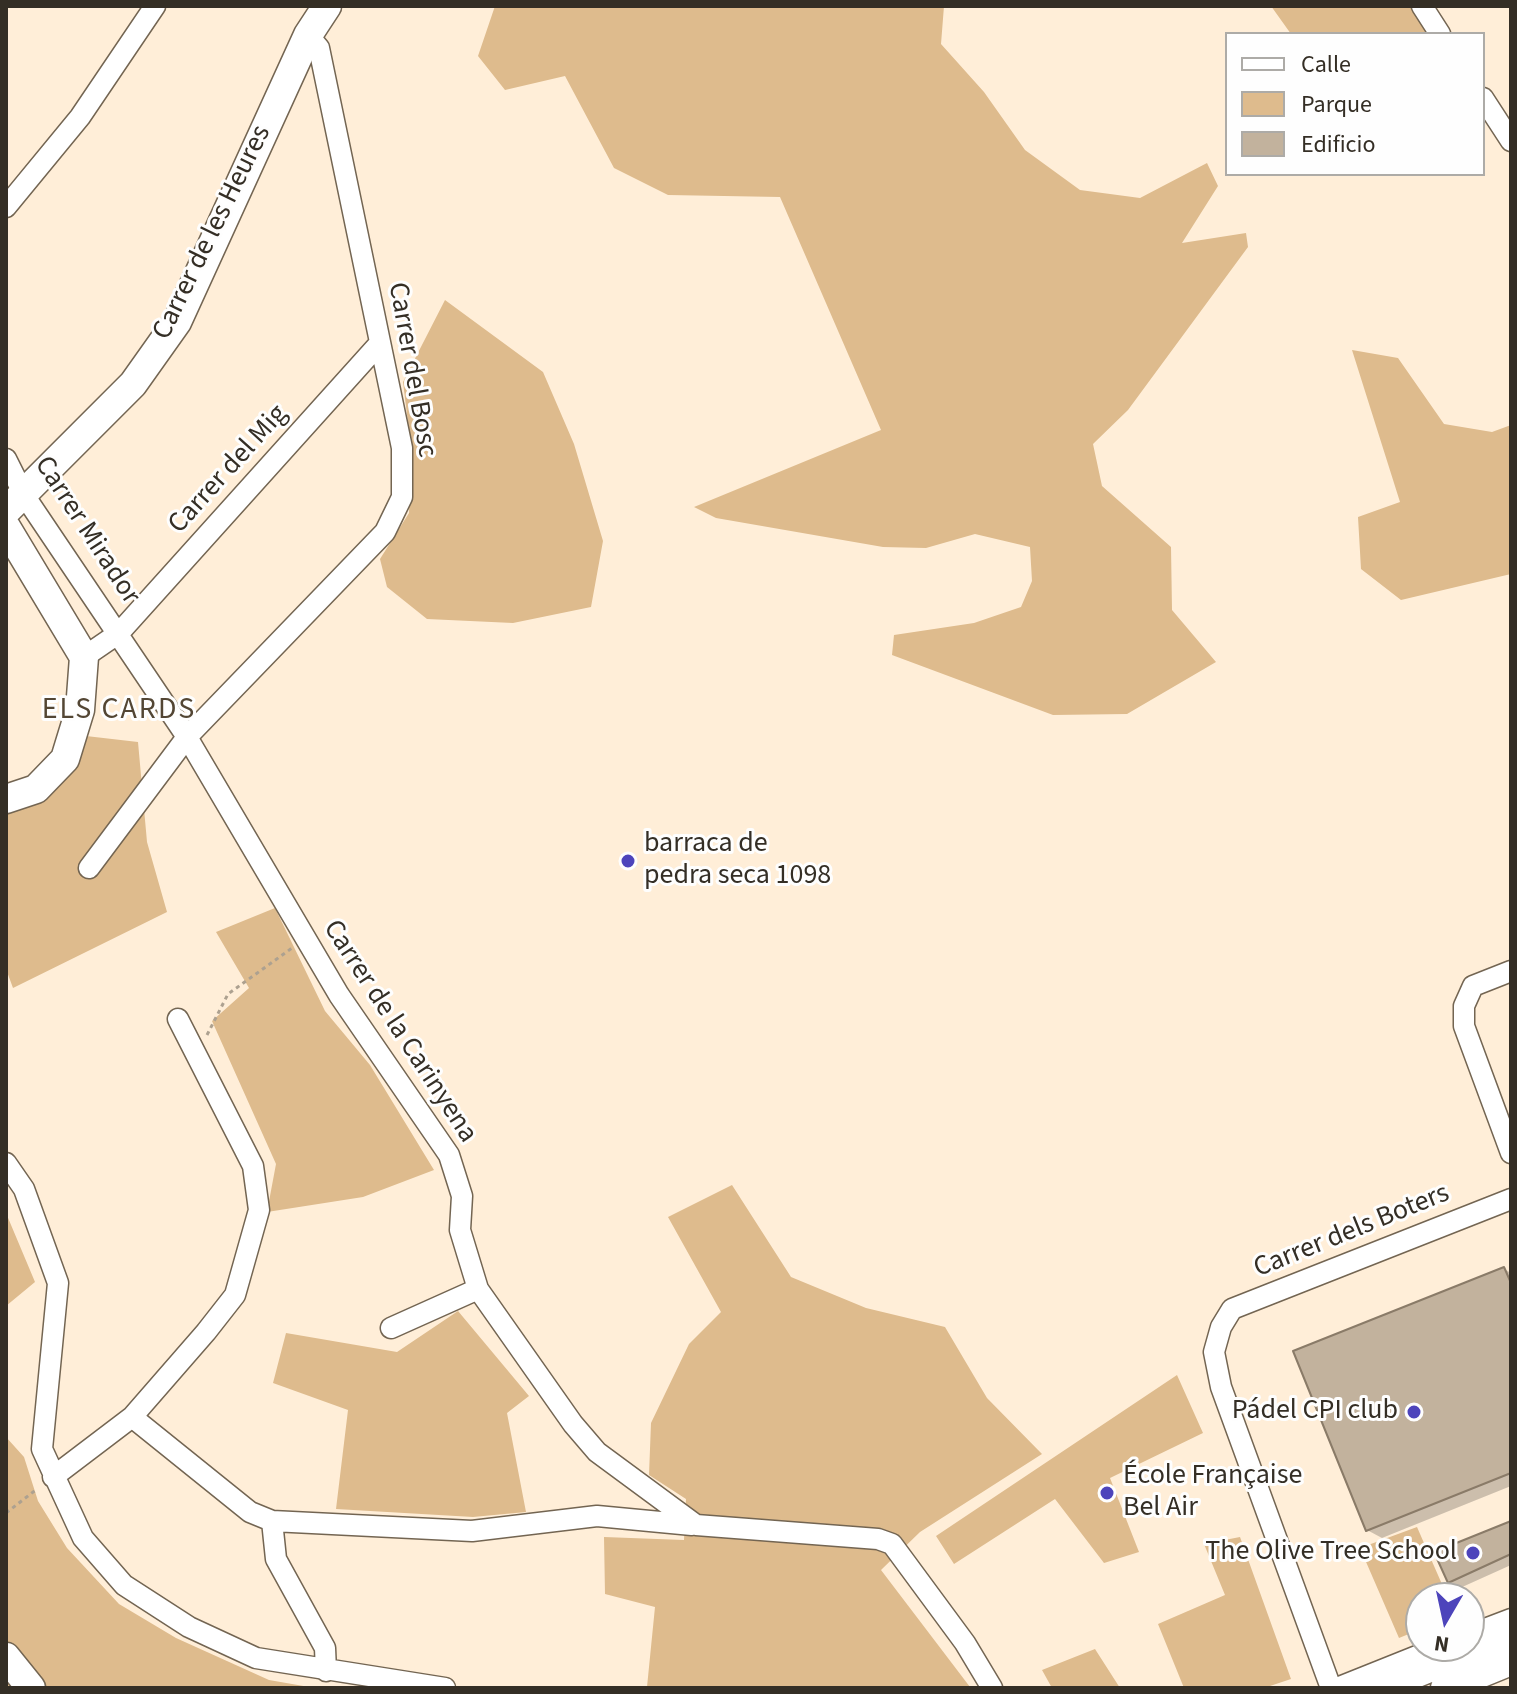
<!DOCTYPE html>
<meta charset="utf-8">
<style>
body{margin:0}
#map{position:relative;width:1517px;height:1694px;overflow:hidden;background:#ffeed8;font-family:"Source Sans 3",sans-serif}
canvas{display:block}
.frame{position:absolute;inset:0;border:8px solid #342e25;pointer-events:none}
.legend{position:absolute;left:1225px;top:32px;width:260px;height:144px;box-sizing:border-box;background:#fefefe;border:2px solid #adaba7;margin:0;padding:10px 14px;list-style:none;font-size:24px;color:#342e25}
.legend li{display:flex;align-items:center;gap:16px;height:40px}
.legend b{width:40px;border:2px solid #adaba7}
.north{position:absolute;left:1405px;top:1582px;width:80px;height:80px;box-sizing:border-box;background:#fefefe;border:2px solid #adaba7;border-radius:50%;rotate:189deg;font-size:22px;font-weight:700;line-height:32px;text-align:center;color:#342e25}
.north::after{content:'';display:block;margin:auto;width:28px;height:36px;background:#4d44bb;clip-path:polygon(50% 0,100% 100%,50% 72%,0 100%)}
</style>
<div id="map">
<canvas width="1517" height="1694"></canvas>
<div class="frame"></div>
<ul class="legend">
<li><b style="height:10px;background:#fff"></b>Calle</li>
<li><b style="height:22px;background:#debb8d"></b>Parque</li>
<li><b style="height:22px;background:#c2b29d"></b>Edificio</li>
</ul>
<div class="north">N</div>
</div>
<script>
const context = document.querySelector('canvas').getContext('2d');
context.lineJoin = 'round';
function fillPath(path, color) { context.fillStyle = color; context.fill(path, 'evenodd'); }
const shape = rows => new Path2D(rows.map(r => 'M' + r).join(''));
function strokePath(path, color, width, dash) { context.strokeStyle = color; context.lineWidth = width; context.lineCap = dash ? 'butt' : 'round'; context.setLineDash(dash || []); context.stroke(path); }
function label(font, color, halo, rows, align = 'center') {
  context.font = font + ' "Source Sans 3",sans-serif'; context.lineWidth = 6; context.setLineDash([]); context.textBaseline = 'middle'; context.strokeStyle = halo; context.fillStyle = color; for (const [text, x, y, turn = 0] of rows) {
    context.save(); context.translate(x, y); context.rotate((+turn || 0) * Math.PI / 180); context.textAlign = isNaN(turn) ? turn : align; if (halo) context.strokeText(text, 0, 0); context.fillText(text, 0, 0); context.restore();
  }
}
const green = shape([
 [495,6,944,6,941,44,984,92,1025,150,1080,190,1140,198,1207,163,1218,186,1182,243,1246,233,1248,247,1128,410,1093,444,1102,486,1171,547,1172,610,1216,662,1127,714,1053,715,892,655,894,635,974,623,1021,607,1032,581,1030,547,975,534,926,548,883,547,716,518,694,507,881,430,780,197,668,195,614,168,565,76,505,90,478,56],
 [1271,6,1412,6,1429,34,1291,34],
 [445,300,543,372,574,444,603,541,591,607,513,623,427,619,387,587,380,559,409,513,411,447,403,382],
 [1352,350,1398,358,1444,424,1492,432,1511,425,1511,574,1401,600,1361,569,1358,517,1400,502],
 [86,736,138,742,147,842,167,912,13,988,6,969,6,784,44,794],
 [275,908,325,1011,370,1065,434,1170,363,1197,267,1212,276,1164,212,1021,249,988,216,932],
 [732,1185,791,1277,866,1308,945,1327,987,1398,1042,1454,920,1532,881,1570,970,1687,647,1687,655,1607,605,1594,604,1537,684,1540,686,1499,649,1475,651,1423,689,1344,721,1312,668,1217],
 [6,1213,35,1282,6,1306],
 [458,1311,529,1396,507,1413,526,1512,473,1517,336,1509,348,1410,273,1383,286,1333,397,1352],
 [1177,1375,1203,1433,1110,1478,1139,1552,1104,1563,1055,1499,954,1564,936,1536],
 [6,1437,24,1457,38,1501,67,1548,119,1604,176,1638,269,1680,315,1688,6,1688],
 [1417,1527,1448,1598,1421,1598,1421,1629,1399,1638,1360,1548],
 [1240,1537,1291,1679,1264,1688,1184,1688,1158,1624,1225,1595,1204,1544],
 [1095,1649,1120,1688,1052,1688,1042,1670]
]);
const shadow = shape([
 [1504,1269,1511,1273,1511,1486,1382,1538,1367,1530],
 [1511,1523,1511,1565,1460,1588,1450,1582]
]);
const building = shape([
 [1504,1267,1511,1283,1511,1473,1366,1531,1293,1351,1504,1267],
 [1511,1521,1511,1554,1448,1583,1434,1552,1511,1521]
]);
const path = shape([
 [207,1035,228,994,292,948],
 [6,1513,37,1489]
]);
const street = shape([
 [1422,6,1440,34],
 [1483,98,1511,141],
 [6,207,80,117,155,6],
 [6,459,24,495,187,737,339,995,449,1155,462,1196,460,1230,478,1289,573,1424,597,1452,696,1525,878,1539,892,1544,965,1643,992,1688],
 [84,657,119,633,379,344],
 [89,868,187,737,385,532,402,497,402,448,319,48,308,35],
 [1511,971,1473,986,1464,1006,1464,1026,1511,1153],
 [6,1163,24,1189,58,1283,42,1449,83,1538,124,1585,189,1627,256,1658,445,1688],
 [391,1328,478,1289],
 [132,1417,250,1512,272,1521,472,1531,597,1516,692,1525],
 [53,1477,132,1417,206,1332,235,1295,259,1210,253,1166,178,1019],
 [272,1521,276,1559,325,1648,326,1671],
 [1469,1635,1511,1619],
 [1331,1688,1221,1387,1214,1352,1221,1327,1232,1309,1511,1199],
 [1337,1688,1442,1646]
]);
const secondary = shape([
 [6,511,133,384,177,322,308,35,327,6],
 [6,527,84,657,80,710,65,759,36,789,6,799],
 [6,1657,31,1688],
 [1380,1688,1511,1635],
 [1445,1688,1511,1661]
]);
const markers = [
 [628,861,8,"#4d44bb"],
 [1414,1412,8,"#4d44bb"],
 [1107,1493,8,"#4d44bb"],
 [1473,1553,8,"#4d44bb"]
];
const streetNames = [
 ["Carrer de les Heures",213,233,-64],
 ["Carrer del Bosc",411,370,80],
 ["Carrer del Mig",229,470,-48],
 ["Carrer Mirador",86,531,57],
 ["Carrer de la Carinyena",399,1032,57],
 ["Carrer dels Boters",1352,1232,-22]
];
const poiNames = [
 ["barraca de",644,845],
 ["pedra seca 1098",644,877],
 ["Pádel CPI club",1398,1412,"right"],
 ["École Française",1123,1477],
 ["Bel Air",1123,1509],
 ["The Olive Tree School",1457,1553,"right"]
];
const neighbourhoodNames = [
 ["ELS CARDS",119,711]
];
fillPath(green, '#debb8d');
fillPath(shadow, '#0003');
fillPath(building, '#c2b29d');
strokePath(building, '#8a7b68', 2);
strokePath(street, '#736552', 23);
strokePath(secondary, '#736552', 31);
strokePath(path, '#ada190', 3, [4, 4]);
strokePath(street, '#fff', 20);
strokePath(secondary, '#fff', 28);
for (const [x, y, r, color] of markers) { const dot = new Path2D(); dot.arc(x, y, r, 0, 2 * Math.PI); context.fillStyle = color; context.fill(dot); strokePath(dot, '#fefefe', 3); }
label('28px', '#342e25', '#fefefe', streetNames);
label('28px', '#342e25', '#fefefe', poiNames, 'left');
context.letterSpacing = '2px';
label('30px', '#534634', '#fefefe', neighbourhoodNames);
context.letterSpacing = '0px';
</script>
